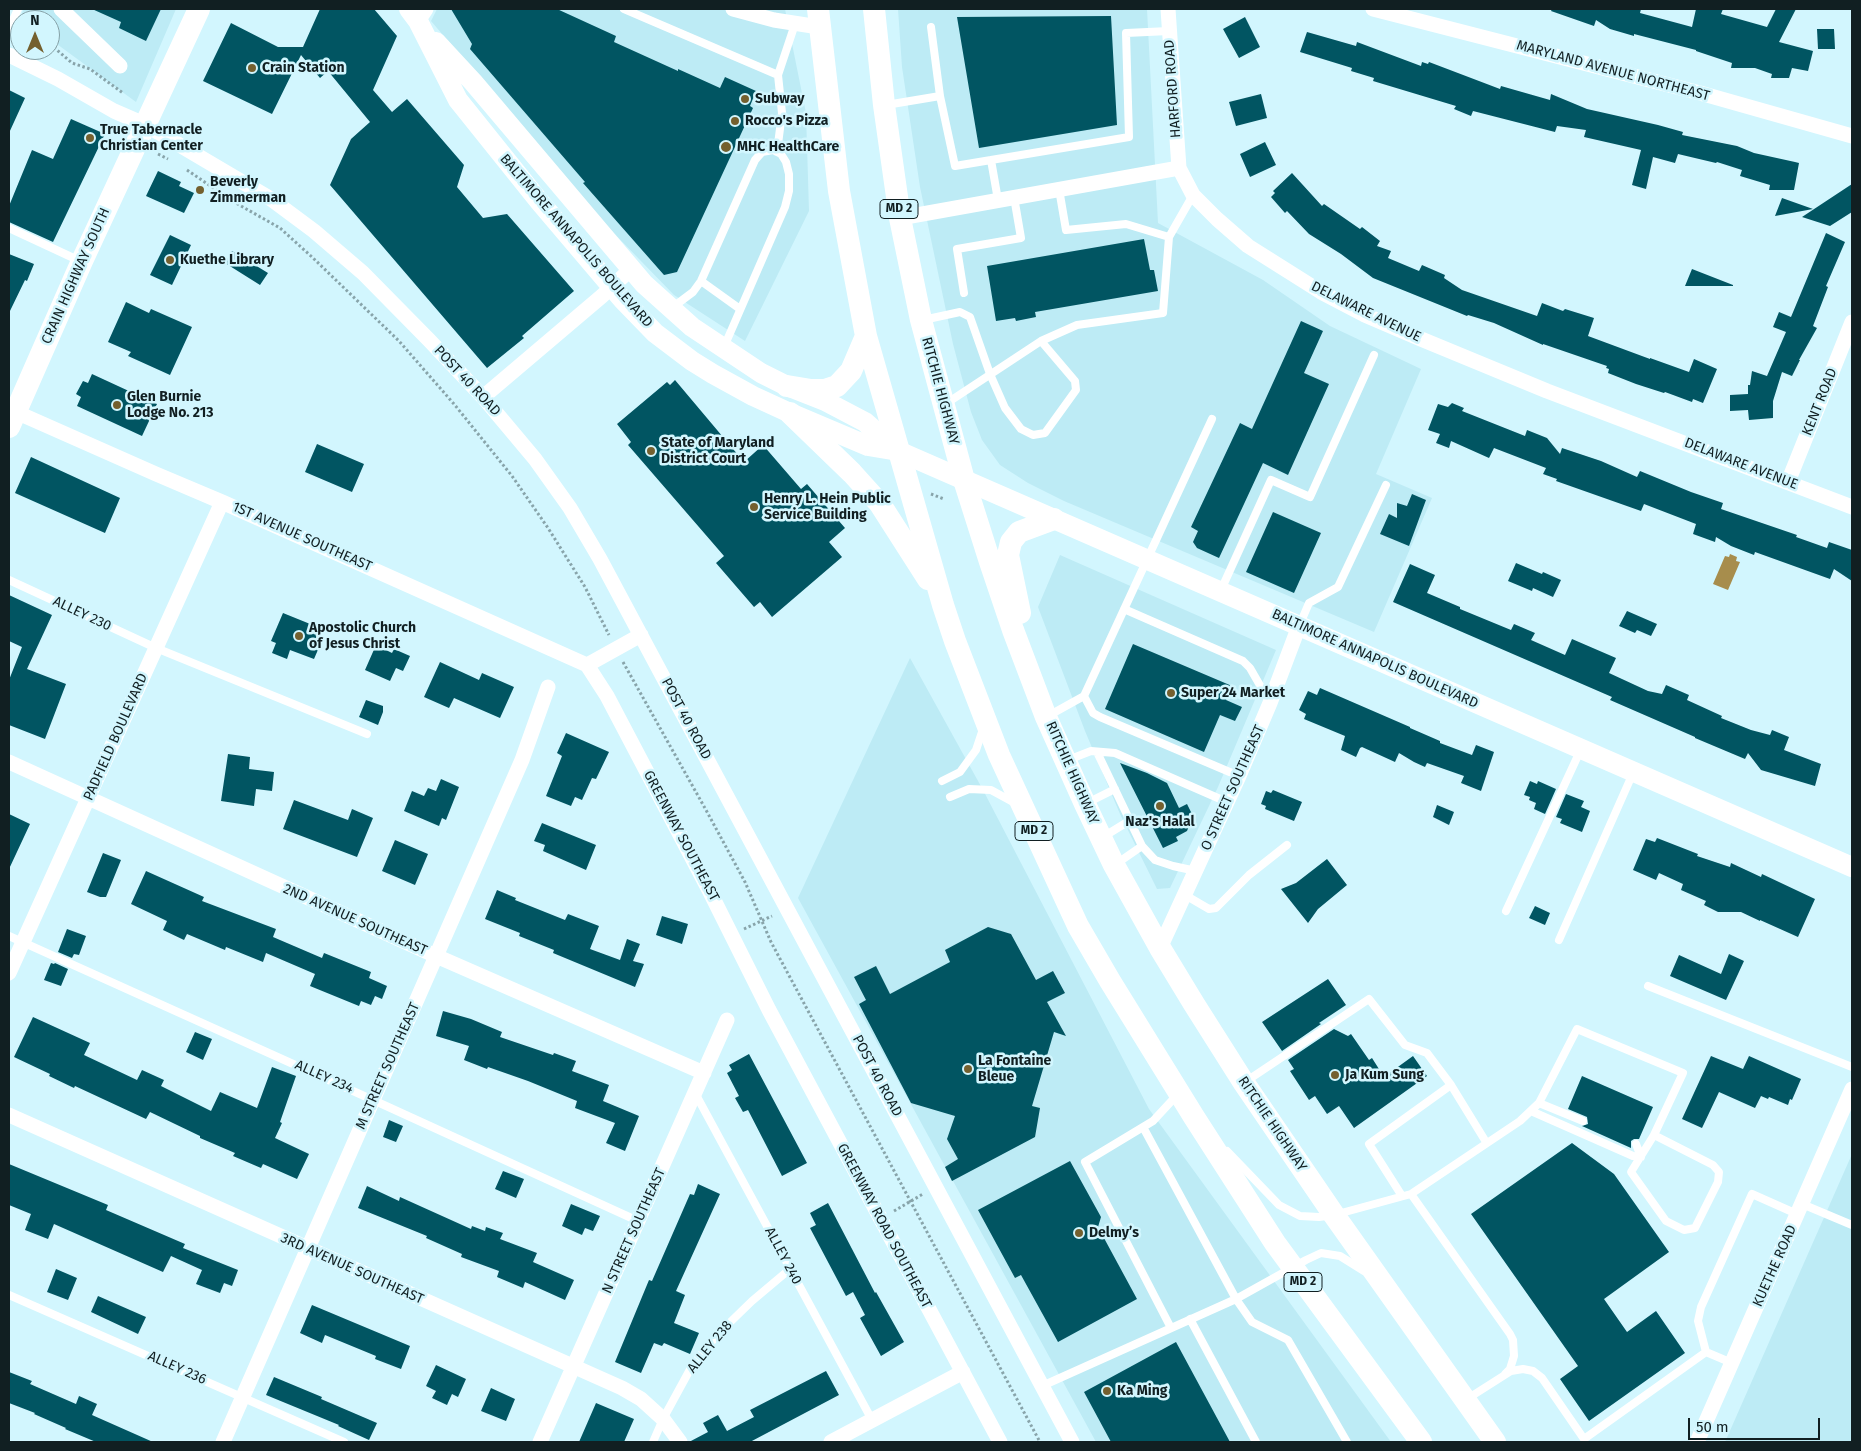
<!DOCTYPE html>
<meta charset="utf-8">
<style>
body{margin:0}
#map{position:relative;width:1861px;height:1451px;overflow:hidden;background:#d2f6fe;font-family:"Fira Sans",sans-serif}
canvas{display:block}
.frame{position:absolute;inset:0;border:10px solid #111f22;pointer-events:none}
.north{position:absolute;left:10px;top:10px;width:50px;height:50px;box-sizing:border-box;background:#d2f6fe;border:1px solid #85a0a6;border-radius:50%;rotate:0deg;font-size:14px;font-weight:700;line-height:20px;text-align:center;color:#111f22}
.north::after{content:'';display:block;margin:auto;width:18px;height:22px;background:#74602f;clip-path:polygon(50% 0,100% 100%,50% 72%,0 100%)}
.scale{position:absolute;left:1688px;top:1418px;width:132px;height:22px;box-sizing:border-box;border:2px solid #111f22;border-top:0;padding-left:6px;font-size:15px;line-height:18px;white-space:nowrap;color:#111f22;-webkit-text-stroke:4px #d2f6fe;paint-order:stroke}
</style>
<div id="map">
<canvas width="1861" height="1451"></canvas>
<div class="frame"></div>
<div class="north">N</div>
<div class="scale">50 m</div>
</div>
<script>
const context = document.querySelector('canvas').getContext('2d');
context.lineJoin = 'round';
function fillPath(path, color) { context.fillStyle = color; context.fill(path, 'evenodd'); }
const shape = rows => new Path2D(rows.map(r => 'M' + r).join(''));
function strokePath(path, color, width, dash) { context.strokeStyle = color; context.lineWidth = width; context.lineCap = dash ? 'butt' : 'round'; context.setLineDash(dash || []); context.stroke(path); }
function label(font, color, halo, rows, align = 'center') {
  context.font = font + ' "Fira Sans",sans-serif'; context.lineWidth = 5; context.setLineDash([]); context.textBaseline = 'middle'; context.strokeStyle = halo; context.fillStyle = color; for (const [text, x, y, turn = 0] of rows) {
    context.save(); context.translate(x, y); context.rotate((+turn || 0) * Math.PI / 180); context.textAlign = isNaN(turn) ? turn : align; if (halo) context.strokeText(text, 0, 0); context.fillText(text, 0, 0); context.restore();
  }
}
const built = shape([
 [24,9,176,9,136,102,50,39,50,20,29,20,22,13],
 [437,9,785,9,806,113,809,211,745,341,674,295,604,223,431,21],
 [898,9,1147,9,1158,223,1263,280,1330,326,1421,369,1376,474,1432,498,1374,632,1064,501,1028,483,1000,465,982,440,971,412,953,344,920,187,902,67],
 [1060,555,1276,650,1218,787,1170,888,1157,889,1120,814,1085,731,1038,607],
 [910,658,983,790,1149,1109,1391,1442,1096,1442,798,898],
 [1852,1154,1852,1442,1725,1442]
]);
const water = shape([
 [1730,554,1737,557,1736,561,1740,562,1728,590,1713,584,1725,556,1729,557]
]);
const building = shape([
 [92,9,161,9,146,41,119,28,121,22],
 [320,9,374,9,397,36,373,90,392,112,407,99,464,165,457,187,483,218,507,214,574,291,522,336,524,338,487,368,330,185,351,139,370,122,328,71,320,78,301,55,272,114,203,81,231,23,278,47,303,47],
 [451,9,557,9,616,36,614,42,678,71,678,69,720,88,725,77,756,91,750,106,753,108,677,272,664,275,583,183,585,182,470,49,472,44],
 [1552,9,1641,9,1640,13,1692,27,1696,9,1723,9,1721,14,1767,27,1776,9,1796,9,1779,42,1813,51,1808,71,1792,68,1789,78,1771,78,1772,74,1755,68,1731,68,1732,63,1696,51,1696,50,1634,34,1634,36,1610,29,1596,20,1594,26,1551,11],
 [1111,16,1117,125,979,148,957,17],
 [1245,17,1260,47,1239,58,1223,29],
 [1817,29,1834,29,1835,49,1818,49],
 [1307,32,1356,46,1357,42,1421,66,1422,62,1428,64,1429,62,1500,89,1501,86,1550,100,1551,94,1587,109,1658,125,1683,132,1682,135,1737,146,1754,153,1795,162,1799,163,1794,190,1769,190,1770,185,1740,176,1742,170,1717,162,1716,163,1678,154,1675,163,1653,157,1646,189,1632,185,1641,150,1584,137,1586,130,1557,126,1555,132,1473,111,1471,116,1454,109,1456,106,1373,81,1374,78,1351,71,1352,68,1300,52],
 [9,90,25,98,9,133],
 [1261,94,1267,118,1236,126,1229,102],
 [71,119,105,134,53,242,9,222,9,206,32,150,53,159],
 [1265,142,1276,165,1250,177,1240,154],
 [158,171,181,182,179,186,194,193,184,213,146,196],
 [1292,173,1322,206,1324,204,1360,229,1362,227,1380,241,1377,246,1391,251,1388,258,1419,271,1422,265,1445,275,1444,278,1462,290,1537,316,1542,303,1563,311,1565,309,1594,318,1588,336,1650,359,1650,358,1689,372,1694,359,1717,369,1703,403,1693,399,1692,402,1665,392,1664,393,1636,384,1608,373,1609,369,1606,368,1607,366,1543,344,1543,345,1494,323,1468,315,1467,316,1373,278,1341,254,1309,234,1287,211,1285,213,1271,197,1275,193,1273,191],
 [1852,184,1852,212,1830,226,1802,217],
 [1782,198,1813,209,1775,216],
 [1826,233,1845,242,1826,286,1828,287,1813,326,1817,328,1799,360,1800,360,1792,376,1782,372,1773,401,1773,418,1749,420,1748,410,1730,411,1730,395,1748,394,1748,385,1750,385,1752,371,1767,376,1786,332,1773,327,1779,312,1791,317],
 [170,235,191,245,172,285,150,275],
 [1144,239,1150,270,1154,270,1158,291,1035,312,1036,317,1016,321,1015,318,996,321,987,266],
 [232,251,268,273,260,285,225,263],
 [9,254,34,264,27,281,25,280,9,313],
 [1692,269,1733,285,1733,286,1685,286],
 [126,302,149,313,151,309,192,327,170,375,128,356,131,352,108,342],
 [1301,321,1323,331,1304,373,1329,384,1288,475,1263,463,1219,558,1197,548,1193,542,1198,531,1191,527,1240,423,1252,429],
 [92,374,157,404,142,436,77,406,81,397,76,394,83,381,88,383],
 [675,380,744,462,763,445,801,489,807,484,845,528,829,542,842,557,772,617,760,602,754,607,716,563,724,556,628,445,631,442,617,424,667,382,670,385],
 [1452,403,1464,408,1462,411,1525,436,1527,430,1547,438,1560,454,1562,448,1601,461,1637,477,1640,471,1691,492,1723,503,1721,509,1797,535,1796,537,1827,548,1829,542,1852,550,1852,581,1834,569,1830,579,1755,552,1754,555,1731,546,1716,537,1715,542,1693,534,1696,524,1644,504,1641,511,1556,481,1557,479,1543,474,1546,468,1494,448,1489,458,1451,441,1449,448,1436,443,1440,434,1428,430,1438,404,1448,407],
 [317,444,364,464,352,492,305,472],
 [31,457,120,498,105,533,15,493],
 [1412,494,1426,500,1409,546,1380,534,1389,514,1397,518,1397,503,1407,506],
 [1273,512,1321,533,1294,593,1246,572],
 [1516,563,1542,574,1543,572,1561,580,1553,597,1533,588,1532,591,1508,581],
 [1410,564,1435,575,1427,593,1460,607,1460,609,1511,630,1514,624,1535,633,1531,640,1565,655,1572,639,1616,658,1609,673,1648,691,1662,694,1666,685,1689,695,1687,700,1722,716,1721,718,1751,730,1770,735,1772,730,1789,737,1784,750,1821,764,1815,786,1761,770,1748,753,1745,759,1695,738,1695,737,1610,700,1612,697,1393,602],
 [9,595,52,615,27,669,66,684,45,739,9,725,9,680,22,647,9,641],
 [1627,611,1657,624,1651,636,1637,630,1635,633,1619,626],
 [283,613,320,628,314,643,320,645,314,659,290,650,287,659,272,653,276,643,271,641],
 [1133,644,1232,686,1226,700,1242,707,1235,721,1220,715,1204,752,1105,709],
 [376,645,392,653,394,649,410,656,403,671,396,668,390,681,365,670],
 [440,662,479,680,482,673,514,687,500,718,454,698,449,708,424,697],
 [1320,688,1410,727,1410,728,1440,741,1440,743,1472,755,1476,745,1494,752,1481,791,1461,783,1464,776,1427,763,1425,767,1414,762,1399,753,1395,762,1362,747,1360,748,1356,757,1341,750,1345,736,1304,719,1306,714,1299,710,1308,691,1317,695],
 [366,700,383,706,383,712,378,725,359,717],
 [566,733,609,752,596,779,592,778,582,800,575,797,571,806,546,796,562,756,557,753],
 [228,754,250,757,249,769,274,772,272,791,256,789,254,806,221,801],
 [1120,763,1147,773,1167,783,1179,808,1187,804,1193,816,1187,831,1176,837,1178,841,1163,848],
 [441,779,459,787,446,820,442,818,439,826,404,811,412,791,424,796,428,788,436,791],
 [1530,781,1537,784,1538,781,1556,789,1545,814,1534,809,1536,803,1529,800,1530,797,1524,795],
 [1273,790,1302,802,1294,821,1265,809,1266,806,1261,804,1266,791,1271,793],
 [1566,794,1584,801,1581,807,1590,811,1582,832,1560,823,1562,819,1556,817],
 [294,800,348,820,352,809,373,818,357,857,283,829],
 [1437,805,1454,812,1449,825,1433,817],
 [9,814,30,824,9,869],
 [542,823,596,845,586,870,543,851,545,845,534,841],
 [1657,838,1698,854,1697,856,1730,867,1731,863,1761,877,1762,874,1815,899,1798,937,1760,920,1760,921,1741,912,1718,912,1704,905,1706,901,1681,890,1683,884,1659,873,1656,880,1633,870,1646,839,1655,842],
 [395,840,428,854,415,885,382,871],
 [103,853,121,860,106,897,100,897,87,892],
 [1327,859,1347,885,1318,909,1308,923,1281,889,1296,883],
 [146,871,204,897,202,901,276,929,273,937,322,958,324,953,371,972,369,978,387,986,382,999,375,996,371,1005,361,1001,359,1006,310,986,315,974,266,953,263,962,226,947,225,950,187,934,184,940,163,930,167,921,131,904],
 [497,890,516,898,515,900,565,920,568,914,599,926,590,949,620,960,627,939,640,944,633,961,644,964,635,987,553,953,554,950,519,936,520,933,485,919],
 [1535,906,1550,913,1545,925,1529,918],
 [662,916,688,924,682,944,656,935],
 [988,927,1011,934,1036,980,1053,971,1065,993,1047,1002,1066,1036,1054,1032,1032,1106,1040,1108,1035,1137,952,1181,945,1167,958,1159,947,1139,955,1116,911,1103,859,1004,866,1000,854,977,876,966,890,994,950,962,945,950],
 [67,929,86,936,79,955,74,954,72,958,58,952],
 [1729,954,1744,961,1726,1000,1670,976,1679,955,1721,974],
 [51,963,54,964,55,963,68,969,61,986,44,980],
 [1328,979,1346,1005,1319,1023,1321,1024,1282,1051,1262,1022],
 [443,1011,471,1019,502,1032,500,1037,553,1055,554,1053,576,1061,572,1071,609,1085,603,1101,639,1116,625,1151,606,1143,615,1123,575,1108,577,1101,528,1081,488,1067,487,1069,464,1060,469,1046,436,1036],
 [33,1017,90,1043,84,1055,137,1080,142,1070,164,1080,161,1086,211,1111,220,1092,257,1108,272,1067,296,1076,280,1122,282,1123,275,1138,309,1154,297,1179,263,1164,261,1168,233,1156,235,1153,200,1138,200,1136,150,1112,146,1119,75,1086,74,1088,49,1076,50,1074,14,1057],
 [1334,1029,1348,1036,1351,1034,1369,1060,1372,1058,1384,1077,1413,1056,1427,1076,1354,1128,1339,1106,1327,1114,1315,1096,1309,1100,1290,1071,1294,1069,1288,1060],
 [195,1032,212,1039,203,1060,186,1052],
 [749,1054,807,1163,782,1176,748,1110,743,1112,735,1098,739,1096,727,1073,732,1070,729,1065],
 [1711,1056,1743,1069,1749,1056,1801,1079,1792,1100,1790,1099,1788,1105,1769,1097,1768,1099,1761,1096,1755,1108,1719,1092,1702,1128,1682,1119],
 [1582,1076,1653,1107,1639,1139,1634,1139,1631,1141,1631,1148,1582,1126,1588,1124,1587,1117,1568,1109],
 [389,1120,403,1126,396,1142,383,1137],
 [1572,1143,1614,1174,1669,1252,1604,1299,1627,1332,1656,1311,1685,1353,1589,1421,1560,1379,1578,1366,1471,1214],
 [1070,1161,1101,1217,1098,1227,1137,1299,1058,1342,1021,1275,1015,1278,978,1210],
 [9,1164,108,1205,106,1210,185,1244,183,1248,238,1270,232,1286,224,1283,220,1293,196,1284,202,1270,171,1256,163,1272,54,1224,48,1239,25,1230,31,1214,9,1205],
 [503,1171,524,1179,516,1198,495,1189],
 [698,1184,720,1194,676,1291,685,1295,674,1323,699,1333,690,1354,664,1343,662,1346,654,1343,641,1373,615,1362,649,1280,652,1281,690,1194,694,1195],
 [367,1186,399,1201,400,1197,471,1229,472,1226,485,1231,486,1227,503,1233,500,1239,537,1253,533,1262,574,1280,565,1300,525,1282,523,1288,497,1277,499,1271,461,1257,462,1254,426,1238,427,1236,358,1208],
 [828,1203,875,1293,876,1292,904,1342,881,1356,860,1318,865,1315,853,1292,846,1296,810,1228,816,1225,810,1213],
 [571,1204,600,1216,593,1231,585,1228,582,1235,562,1226],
 [56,1269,77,1278,68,1300,47,1292],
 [98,1296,146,1317,138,1334,91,1312],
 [312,1305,410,1346,401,1369,375,1359,376,1356,325,1335,322,1343,300,1333],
 [1176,1342,1230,1442,1111,1442,1084,1392],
 [436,1365,466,1379,458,1397,452,1394,447,1405,432,1398,436,1391,426,1386],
 [826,1371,839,1395,750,1442,689,1442,708,1432,703,1423,718,1415,727,1431,754,1417,750,1410],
 [9,1372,32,1381,30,1384,76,1404,79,1396,97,1404,92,1415,153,1442,96,1442,65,1429,66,1428,34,1414,35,1413,9,1403],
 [274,1377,322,1397,321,1399,377,1423,369,1440,338,1426,339,1425,266,1395],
 [491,1388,515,1399,506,1421,481,1411],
 [596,1403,634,1419,624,1442,579,1442]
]);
const path = shape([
 [50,44,72,63,90,69,123,93],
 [158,154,168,159],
 [187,170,234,202,280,228,312,257,399,341,454,404,512,476,548,528,585,587,609,635],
 [931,494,944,499],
 [623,662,706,810,745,882,771,942,1040,1442],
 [744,929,772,916],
 [894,1211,923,1194]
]);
const service = shape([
 [624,9,778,75,795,24],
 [931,27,940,96],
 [9,29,18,9],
 [886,105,940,96,955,166,1129,137,1126,33,1169,31],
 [777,152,782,113,778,75],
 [991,160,998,200],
 [1059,189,1066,230,1126,224,1169,237],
 [9,228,80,261],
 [701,281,740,309],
 [964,293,957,249,1021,238,1014,197],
 [673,307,693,292,701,281,755,160,762,152,773,150,781,154,786,162,789,174,789,191,785,207,724,347],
 [923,320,960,312,970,317,990,374,1005,408,1021,429,1033,435,1045,433,1076,390,1075,381,1041,341],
 [947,403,1041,341,1077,325,1163,313,1169,237,1193,195],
 [9,580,156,648,367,734],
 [1221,590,1271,480,1310,497,1374,355],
 [1124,609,1243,661,1250,668,1269,701],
 [1300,624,1309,603,1338,587,1386,485],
 [1084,696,1093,713,1100,717,1239,776],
 [1048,716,1084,696,1212,419],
 [1097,752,1142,846,1116,864],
 [1068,760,1091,751,1115,753,1227,802],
 [942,781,960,772,976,750,983,729],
 [950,797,969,789,991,790,1013,802],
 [1087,803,1115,789],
 [1103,837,1129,821],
 [1142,846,1155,860,1173,866,1196,871],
 [1185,895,1209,909,1216,908,1249,875,1287,845],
 [1506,911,1581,749],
 [9,936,373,1100,638,1221],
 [1559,940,1633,773],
 [1648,986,1852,1067],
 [1245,1082,1369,999,1405,1045,1427,1053,1451,1085],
 [695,1093,872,1420],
 [1539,1103,1583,1121],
 [1531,1111,1633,1156,1641,1157,1636,1144],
 [1143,1127,1236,1299,1252,1322,1288,1340,1347,1442],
 [1227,1151,1279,1205,1300,1216,1319,1217,1334,1215,1411,1194,1510,1334,1513,1340,1514,1356,1510,1369,1505,1374],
 [1411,1194,1520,1121,1539,1103,1577,1029,1683,1073,1654,1135,1713,1165,1719,1172,1718,1182,1695,1228,1684,1230,1666,1221,1631,1172,1654,1135],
 [1402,1196,1369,1144,1451,1085,1486,1142],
 [1802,1204,1852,1225],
 [9,1295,344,1442],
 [1190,1319,1256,1442],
 [1171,1328,1085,1162,1153,1121,1178,1094],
 [1706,1352,1698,1321,1701,1307,1752,1194,1797,1214],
 [1042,1386,1236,1299,1306,1260,1321,1253,1340,1256,1364,1271],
 [1467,1399,1511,1371,1523,1369,1533,1371,1542,1378,1584,1439,1706,1352,1732,1363],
 [653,1442,663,1419,693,1364,719,1333,752,1301,790,1269]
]);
const minor = shape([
 [61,9,120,66],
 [733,9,774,20,819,27],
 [1168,9,1179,168,1193,195,1217,219,1248,246,1321,292,1365,315,1421,339,1547,391,1852,507],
 [1373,9,1700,93,1852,136],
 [418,21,426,9],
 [9,55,58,79,114,111,144,124,271,199,314,231,363,273,429,340,483,397,535,459,570,508,600,559,1072,1442],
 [900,218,1179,168],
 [483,397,602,296,631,269],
 [9,409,156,474,222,502,587,665],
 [1788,482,1852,322],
 [587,665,607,696,710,892,769,1010,1000,1442],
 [587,665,641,635],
 [9,762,436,956,704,1073],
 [1160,948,1239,776,1270,703,1299,626],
 [9,973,222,502],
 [9,1115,622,1388,641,1399,663,1419,680,1442],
 [223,1442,522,760,548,687],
 [540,1442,727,1020],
 [831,1442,963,1372],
 [1697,1442,1852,1089]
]);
const secondary = shape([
 [409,9,418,21,458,100,539,201,623,300,655,333,692,361,713,374,753,396,790,413,868,446,898,451,1852,867],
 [436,42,473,82,644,284,692,327,761,373,787,386,825,401,865,422,898,451]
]);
const primary = shape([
 [818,9,839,191,866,336,943,605,955,641,999,755,1078,926,1110,981,1194,1117,1275,1243,1421,1442],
 [874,9,884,105,900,218,921,320,964,480,990,562,1013,630,1046,717,1085,804,1114,865,1160,948,1194,1004,1244,1083,1334,1215,1495,1442],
 [787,386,811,390,825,390,837,386,851,371,866,336],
 [790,413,852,473,880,504,928,579],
 [9,427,82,261,199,9],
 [1020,613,1008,555,1011,542,1019,532,1054,519]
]);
const markers = [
 [252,68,5,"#74602f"],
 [745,99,5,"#74602f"],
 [735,121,5,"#74602f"],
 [90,138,5,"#74602f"],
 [726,147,6,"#74602f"],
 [200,190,5,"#74602f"],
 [170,260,5,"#74602f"],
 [117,405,5,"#74602f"],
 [651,451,5,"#74602f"],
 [754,507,5,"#74602f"],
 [299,636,5,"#74602f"],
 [1171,693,5,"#74602f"],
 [1160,806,5,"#74602f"],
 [968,1069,5,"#74602f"],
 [1335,1075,5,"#74602f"],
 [1079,1233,5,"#74602f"],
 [1107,1391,5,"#74602f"]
];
const shields = [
 [899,209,38],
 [1034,831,38],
 [1303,1282,38]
];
const shieldNames = [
 ["MD 2",899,209],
 ["MD 2",1034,831],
 ["MD 2",1303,1282]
];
const poiNames = [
 ["Crain Station",262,68],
 ["Subway",755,99],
 ["Rocco's Pizza",745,121],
 ["True Tabernacle",100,130],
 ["Christian Center",100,146],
 ["MHC HealthCare",737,147],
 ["Beverly",210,182],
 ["Zimmerman",210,198],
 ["Kuethe Library",180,260],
 ["Glen Burnie",127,397],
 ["Lodge No. 213",127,413],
 ["State of Maryland",661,443],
 ["District Court",661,459],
 ["Henry L. Hein Public",764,499],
 ["Service Building",764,515],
 ["Apostolic Church",309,628],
 ["of Jesus Christ",309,644],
 ["Super 24 Market",1181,693],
 ["Naz's Halal",1160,822,"center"],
 ["La Fontaine",978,1061],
 ["Bleue",978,1077],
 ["Ja Kum Sung",1345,1075],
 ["Delmy’s",1089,1233],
 ["Ka Ming",1117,1391]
];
const streetNames = [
 ["MARYLAND AVENUE NORTHEAST",1613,71,15],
 ["HARFORD ROAD",1173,89,-94],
 ["BALTIMORE ANNAPOLIS BOULEVARD",576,241,49],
 ["CRAIN HIGHWAY SOUTH",76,276,-66],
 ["DELAWARE AVENUE",1366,312,26],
 ["POST 40 ROAD",467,381,47],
 ["RITCHIE HIGHWAY",940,391,75],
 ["KENT ROAD",1820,402,-68],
 ["DELAWARE AVENUE",1741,464,21],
 ["1ST AVENUE SOUTHEAST",302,537,24],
 ["ALLEY 230",82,614,25],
 ["BALTIMORE ANNAPOLIS BOULEVARD",1375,659,24],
 ["POST 40 ROAD",686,719,62],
 ["PADFIELD BOULEVARD",116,737,-66],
 ["RITCHIE HIGHWAY",1072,773,66],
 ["O STREET SOUTHEAST",1233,788,-66],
 ["GREENWAY SOUTHEAST",681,836,62],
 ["2ND AVENUE SOUTHEAST",355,920,24],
 ["M STREET SOUTHEAST",388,1066,-66],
 ["POST 40 ROAD",877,1076,62],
 ["ALLEY 234",324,1077,24],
 ["RITCHIE HIGHWAY",1272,1124,56],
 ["GREENWAY ROAD SOUTHEAST",884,1226,62],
 ["N STREET SOUTHEAST",634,1231,-66],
 ["ALLEY 240",783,1256,62],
 ["KUETHE ROAD",1775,1266,-66],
 ["3RD AVENUE SOUTHEAST",352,1269,24],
 ["ALLEY 238",710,1347,-51],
 ["ALLEY 236",177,1368,24]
];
fillPath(built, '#bdebf5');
fillPath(water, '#a78d4c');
fillPath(building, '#015562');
strokePath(path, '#88a4aa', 3, [2.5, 2.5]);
strokePath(service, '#fff', 8);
strokePath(minor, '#fff', 15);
strokePath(secondary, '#fff', 20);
strokePath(primary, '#fff', 22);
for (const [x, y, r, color] of markers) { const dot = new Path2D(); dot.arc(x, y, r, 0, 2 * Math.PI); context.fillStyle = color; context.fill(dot); strokePath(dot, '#d2f6fe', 2); }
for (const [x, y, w] of shields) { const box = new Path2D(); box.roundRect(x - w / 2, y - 9.5, w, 19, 4); context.fillStyle = '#d2f6fe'; context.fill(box); strokePath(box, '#111f22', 1); }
label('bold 12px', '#111f22', null, shieldNames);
label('bold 14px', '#111f22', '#d2f6fe', poiNames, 'left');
label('14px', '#111f22', '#d2f6fe', streetNames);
</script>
